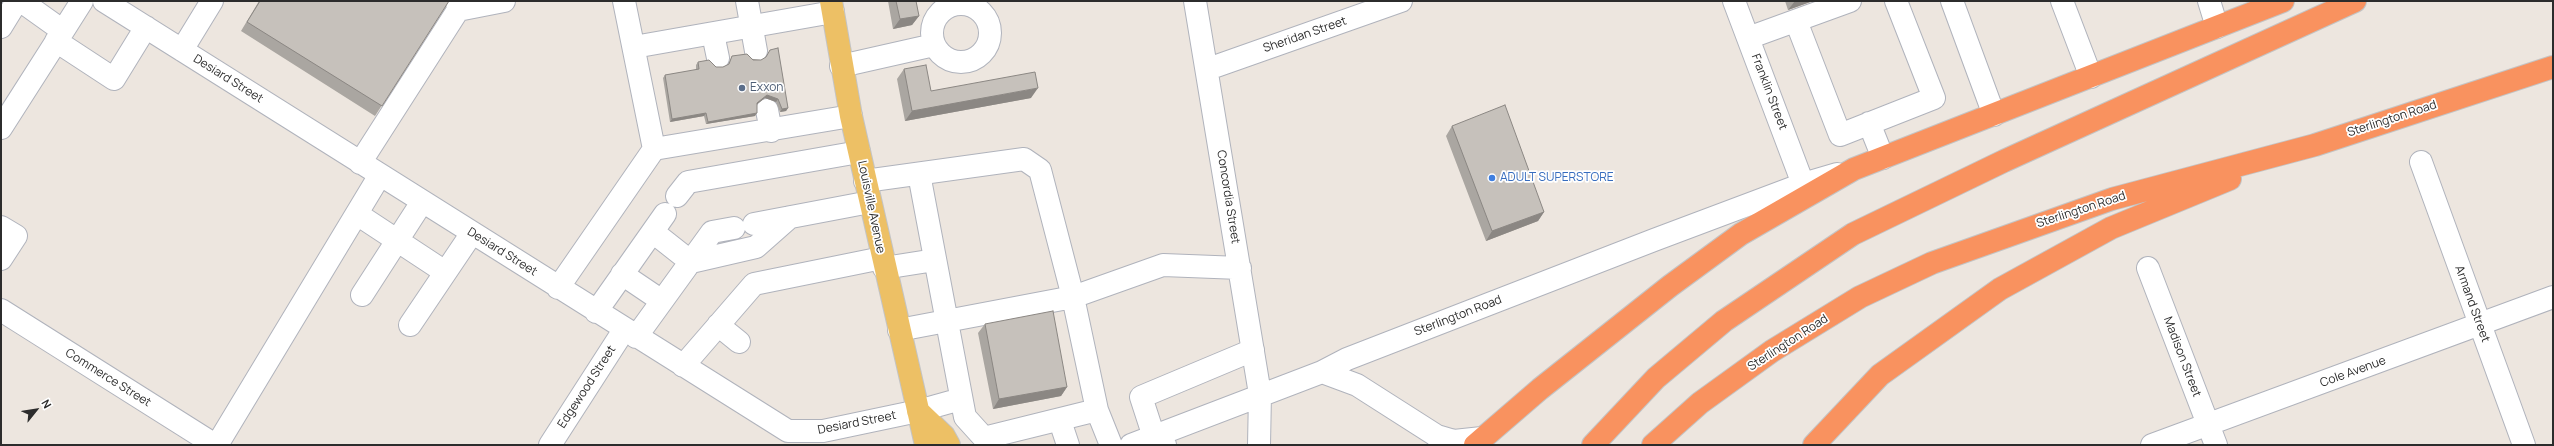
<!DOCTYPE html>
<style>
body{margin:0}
#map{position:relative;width:2554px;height:446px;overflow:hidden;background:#ede6df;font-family:Manrope,sans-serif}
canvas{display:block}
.frame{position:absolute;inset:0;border:2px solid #2c2c2c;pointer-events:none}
.north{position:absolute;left:16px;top:390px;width:40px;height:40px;-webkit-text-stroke:3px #fff;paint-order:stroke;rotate:60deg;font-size:11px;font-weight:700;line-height:16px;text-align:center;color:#2c2c2c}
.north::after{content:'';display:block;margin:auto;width:14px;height:18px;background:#2c2c2c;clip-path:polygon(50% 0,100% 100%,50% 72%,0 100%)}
</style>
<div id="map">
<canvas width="2554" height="446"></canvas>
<div class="frame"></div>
<div class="north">N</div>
</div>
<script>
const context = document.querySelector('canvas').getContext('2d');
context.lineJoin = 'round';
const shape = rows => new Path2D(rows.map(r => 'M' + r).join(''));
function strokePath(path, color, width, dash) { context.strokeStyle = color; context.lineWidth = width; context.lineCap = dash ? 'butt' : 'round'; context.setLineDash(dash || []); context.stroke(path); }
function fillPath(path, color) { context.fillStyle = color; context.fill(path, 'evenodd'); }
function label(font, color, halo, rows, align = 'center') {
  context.font = font + ' Manrope,sans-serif'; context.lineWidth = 3.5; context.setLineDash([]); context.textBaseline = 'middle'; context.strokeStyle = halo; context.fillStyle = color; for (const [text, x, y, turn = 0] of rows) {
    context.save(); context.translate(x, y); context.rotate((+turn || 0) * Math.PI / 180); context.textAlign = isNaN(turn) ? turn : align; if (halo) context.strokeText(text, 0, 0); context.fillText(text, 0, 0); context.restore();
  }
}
const minor = shape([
 [104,1,788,431,823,431,918,411,961,399],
 [624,1,654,149],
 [747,1,756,51],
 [1195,1,1260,394,1259,445],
 [1734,1,1803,184],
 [1952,1,1994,115],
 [2062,1,2091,77],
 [2209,1,2217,27],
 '932 33a29 29 0 1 1 58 0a29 29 0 1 1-58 0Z',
 [458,10,504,1],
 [1796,21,1840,135,1934,98,1896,1],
 [1,27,17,1],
 [63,31,82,1],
 [713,34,718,58],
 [1748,38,1850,1],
 [56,41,114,79,146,27],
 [634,47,833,12],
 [182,50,212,1],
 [841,66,934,45],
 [1208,69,1401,1],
 [767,110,771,131],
 [1869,123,1883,158],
 [1,128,63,31,21,1],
 [2421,162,2524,445],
 [360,163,458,10,457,1],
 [919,174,965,417,984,438,1097,410],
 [865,181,1024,159,1040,170,1073,297,1097,410,1111,445],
 [677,196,688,182,859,152],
 [357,214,445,272],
 [754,224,870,202],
 [1,227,16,236,1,259],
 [653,232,691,262,756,247,790,217],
 [884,268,935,260],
 [2148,268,2216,445],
 [622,274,662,301],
 [558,288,654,149,851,116],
 [362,295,422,202],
 [1,310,215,445],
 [596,312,665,214],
 [410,325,472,233],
 [718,325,739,342],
 [899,330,1073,297,1163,265,1240,268],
 [636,337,712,232,734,228],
 [683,366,754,284,882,258],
 [1322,372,1357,385,1437,436,1441,445],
 [1060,421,1068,445],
 [1437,436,1454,441,1482,438],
 [217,445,380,175],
 [550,445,624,330],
 [1131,445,1322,372,1347,359,1654,240,1803,184,1837,174],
 [1165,445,1154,437,1141,397,1253,350],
 [2152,445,2553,297]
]);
const major = shape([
 [831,1,851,116,926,445],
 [918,411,944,436,949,445]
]);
const highway = shape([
 [1475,445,1540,389,1670,286,1741,234,1854,169,2283,1],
 [1593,445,1656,378,1724,321,1853,234,2004,161,2355,1],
 [1653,445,1700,403,1772,351,1860,297,1932,263,2112,199,2315,145,2553,67],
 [1814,445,1880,375,2000,289,2111,228,2230,179]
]);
const wall = shape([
 [259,1,449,1,375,116,241,31],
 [888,1,916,1,919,16,912,25,893,29],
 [1785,1,1813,1,1788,10],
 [770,50,788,108,786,111,780,112,776,102,765,98,757,104,755,116,706,124,704,116,670,122,663,78,665,75,696,70,696,65,698,62,716,67,723,67,728,65,732,56,761,60,766,58],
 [904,69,931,91,1031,98,905,121,897,79],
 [1452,126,1544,212,1538,221,1486,241,1446,136],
 [985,324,1067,387,1061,396,993,409,978,333]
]);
const shadedWall = shape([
 [1795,1,1813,1,1788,10],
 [919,16,912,25,893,29,900,19],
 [1038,88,1031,98,905,121,912,111],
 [767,95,778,99,776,102,765,98,755,106,757,103],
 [788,108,786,111,780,112,782,109],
 [706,113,704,116,670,122,672,119],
 [757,113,755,116,706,124,708,122],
 [1544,212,1538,221,1486,241,1492,231],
 [1067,387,1061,396,993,409,999,399]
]);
const building = shape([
 [260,1,449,1,382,106,247,22,260,1],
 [896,1,916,1,919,16,900,19,896,1],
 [778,48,788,108,782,109,778,99,767,95,757,103,757,113,708,122,706,113,672,119,665,75,699,69,698,62,709,60,716,67,723,67,729,64,732,56,747,54,753,60,761,60,766,57,770,50,778,48],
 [926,65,931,91,1035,72,1038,88,912,111,904,69,926,65],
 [1505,105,1544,212,1492,231,1452,126,1505,105],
 [1053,311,1067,387,999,399,985,324,1053,311]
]);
const markers = [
 [742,88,4,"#5c6f8a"],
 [1492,178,4,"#3f7fe0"]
];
const streetNames = [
 ["Sheridan Street",1305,35,-19],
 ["Desiard Street",228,79,32],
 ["Franklin Street",1769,92,69],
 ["Sterlington Road",2392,119,-18],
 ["Concordia Street",1228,197,81],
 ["Louisville Avenue",871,207,78],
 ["Sterlington Road",2081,210,-18],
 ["Desiard Street",502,252,32],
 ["Armand Street",2472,304,70],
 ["Sterlington Road",1458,316,-21],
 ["Sterlington Road",1788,343,-33],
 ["Madison Street",2182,357,69],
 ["Cole Avenue",2353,372,-20],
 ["Commerce Street",108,378,32],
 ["Edgewood Street",587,387,-57],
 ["Desiard Street",857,423,-11]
];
const serviceNames = [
 ["Exxon",750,88]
];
const shopNames = [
 ["ADULT SUPERSTORE",1500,178]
];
strokePath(minor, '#b0b3bc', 24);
strokePath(major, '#c4c4c4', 24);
strokePath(highway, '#c4c4c4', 24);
strokePath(minor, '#fff', 22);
strokePath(major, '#edc065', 22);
strokePath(highway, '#f9925f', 22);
fillPath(wall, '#aaa6a1');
fillPath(shadedWall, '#8b8783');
fillPath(building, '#c6c1bb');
strokePath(building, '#8b8783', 1);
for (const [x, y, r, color] of markers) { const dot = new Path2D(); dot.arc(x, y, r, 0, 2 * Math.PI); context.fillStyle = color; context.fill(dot); strokePath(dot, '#fff', 1.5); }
label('12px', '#2c2c2c', '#fff', streetNames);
label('12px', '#4e5e75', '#fff', serviceNames, 'left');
label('12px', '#366cbe', '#fff', shopNames, 'left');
</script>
